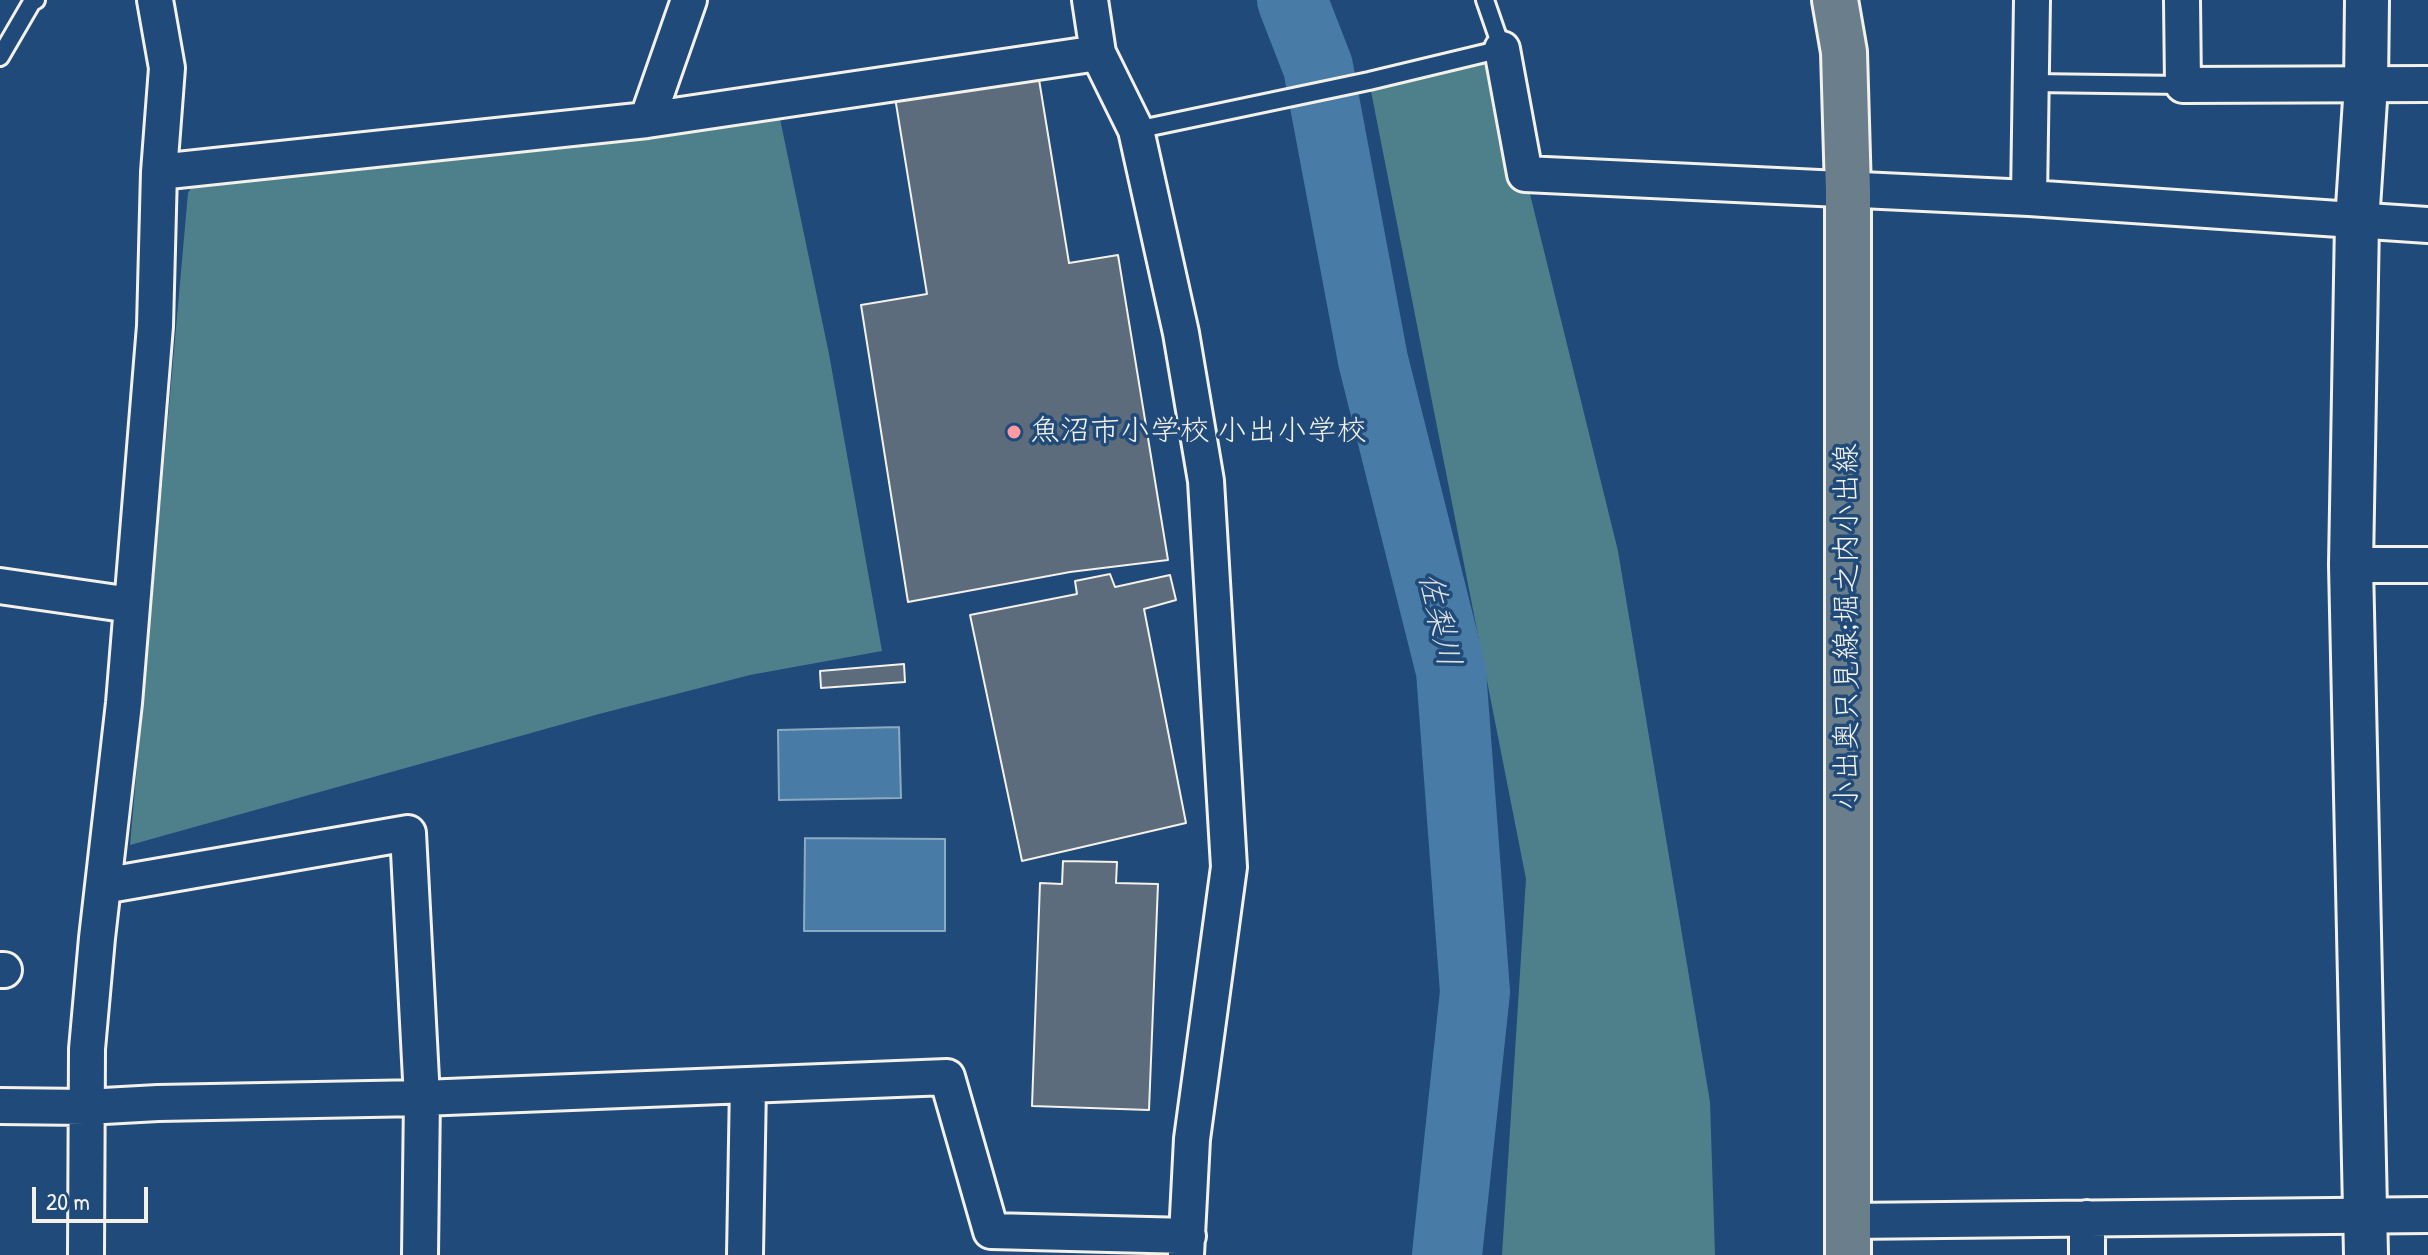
<!DOCTYPE html>
<meta charset="utf-8">
<style>
body{margin:0}
#map{position:relative;width:2428px;height:1255px;overflow:hidden;background:#1f4a7a;font-family:"Patrick Hand",sans-serif}
canvas{display:block}
.scale{position:absolute;left:32px;top:1187px;width:116px;height:36px;box-sizing:border-box;border:4px solid #f4f1e8;border-top:0;padding-left:10px;font-size:24px;line-height:28px;white-space:nowrap;color:#f4f1e8;-webkit-text-stroke:6px #1f4a7a;paint-order:stroke}
</style>
<div id="map">
<canvas width="2428" height="1255"></canvas>
<div class="scale">20 m</div>
</div>
<script>
const context = document.querySelector('canvas').getContext('2d');
context.lineJoin = 'round';
function fillPath(path, color) { context.fillStyle = color; context.fill(path, 'evenodd'); }
const shape = rows => new Path2D(rows.map(r => 'M' + r).join(''));
function strokePath(path, color, width, dash) { context.strokeStyle = color; context.lineWidth = width; context.lineCap = dash ? 'butt' : 'round'; context.setLineDash(dash || []); context.stroke(path); }
function label(font, color, halo, rows, align = 'center') {
  context.font = font + ' "Patrick Hand","Klee One",sans-serif'; context.lineWidth = 7; context.setLineDash([]); context.textBaseline = 'middle'; context.strokeStyle = halo; context.fillStyle = color; for (const [text, x, y, turn = 0] of rows) {
    context.save(); context.translate(x, y); context.rotate((+turn || 0) * Math.PI / 180); context.textAlign = isNaN(turn) ? turn : align; if (halo) context.strokeText(text, 0, 0); context.fillText(text, 0, 0); context.restore();
  }
}
const green = shape([
 [1502,49,1525,174,1618,551,1710,1102,1715,1255,1502,1255,1526,879,1369,81],
 [775,95,829,354,882,651,750,675,599,714,130,845,188,193,206,163]
]);
const water = shape([
 [899,727,901,798,779,800,778,730,899,727],
 [805,838,945,839,945,931,804,931,805,838]
]);
const river = shape([
 [1292,0,1318,67,1373,360,1451,671,1475,992,1447,1255]
]);
const building = shape([
 [1035,55,1069,263,1118,255,1168,560,1070,572,908,602,861,305,927,294,892,79,1035,55],
 [1110,574,1115,587,1170,575,1176,600,1144,609,1186,823,1022,861,970,615,1077,594,1075,581,1110,574],
 [904,664,905,682,821,688,820,671,904,664],
 [1063,861,1117,862,1116,883,1158,884,1149,1110,1032,1106,1040,883,1062,884,1063,861]
]);
const service = shape([
 [0,57,32,2,36,0],
 [2032,83,2183,85],
 [1136,130,1369,81,1502,49,1485,0]
]);
const minor = shape([
 [1090,0,1098,53,1136,130,1181,333,1206,481,1229,867,1192,1139,1186,1255],
 [2182,0,2183,85,2428,84],
 [1502,49,1525,174,2029,198,2428,225],
 [647,120,689,0],
 [159,172,647,120,1098,53],
 [2029,198,2032,0],
 [2351,565,2428,565],
 [0,586,131,605],
 [103,886,408,833,422,1098,420,1255],
 [0,970,4,970],
 [0,1106,86,1107,158,1103,422,1098,947,1077,991,1231,1188,1236],
 [2087,1218,2087,1255],
 [1848,1221,2428,1215],
 [86,1255,87,1049,97,938,124,703,155,326,159,172,167,68,155,0],
 [745,1255,748,1085]
]);
const tertiary = shape([
 [2366,1255,2351,565,2357,222,2366,85,2367,0]
]);
const primary = shape([
 [1835,0,1844,52,1848,191,1848,1255]
]);
const markers = [
 [1014,432,8,"#ff9aa2"]
];
const poiNames = [
 ["魚沼市小学校 小出小学校",1030,432]
];
const streetNames = [
 ["小出奥只見線;堀之内小出線",1848,627,-90]
];
const waterNames = [
 ["佐梨川",1438,620,77]
];
fillPath(green, '#4e808b');
fillPath(water, '#487ca6');
strokePath(water, '#8dabc0', 2);
strokePath(river, '#487ca6', 70);
fillPath(building, '#5c6c7c');
strokePath(building, '#f4f1e8', 2);
strokePath(service, '#f4f1e8', 22);
strokePath(minor, '#f4f1e8', 40);
strokePath(tertiary, '#f4f1e8', 48);
strokePath(primary, '#f4f1e8', 50);
strokePath(service, '#1f4a7a', 16);
strokePath(minor, '#1f4a7a', 34);
strokePath(tertiary, '#1f4a7a', 42);
strokePath(primary, '#6b7e8b', 44);
for (const [x, y, r, color] of markers) { const dot = new Path2D(); dot.arc(x, y, r, 0, 2 * Math.PI); context.fillStyle = color; context.fill(dot); strokePath(dot, '#1f4a7a', 3); }
label('30px', '#f4f1e8', '#1f4a7a', poiNames, 'left');
label('30px', '#f4f1e8', '#1f4a7a', streetNames);
label('italic 32px', '#dadfde', '#1f4a7a', waterNames);
</script>
